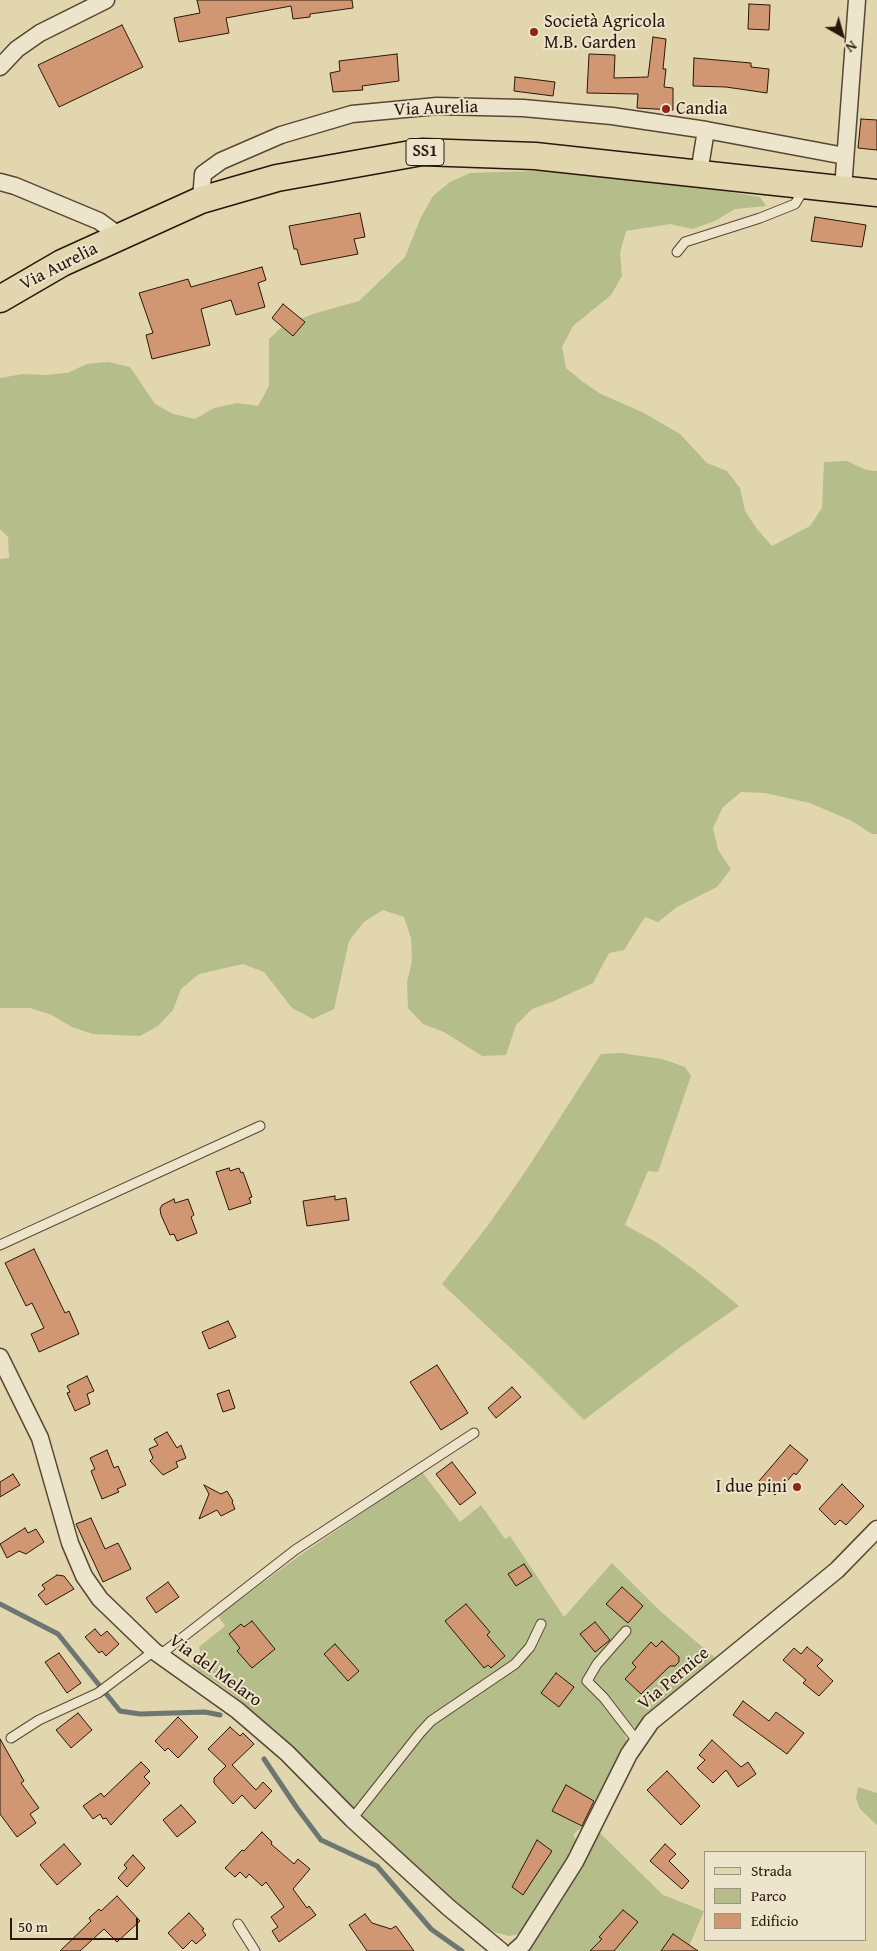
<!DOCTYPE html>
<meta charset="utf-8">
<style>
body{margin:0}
#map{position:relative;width:877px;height:1951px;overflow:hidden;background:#e2d6af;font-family:"Gentium Book Plus",serif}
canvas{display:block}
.legend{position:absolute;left:704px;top:1851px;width:162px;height:90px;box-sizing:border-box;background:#ece4cb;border:1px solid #9f927e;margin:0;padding:6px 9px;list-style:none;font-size:15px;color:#2b160b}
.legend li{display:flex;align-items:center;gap:10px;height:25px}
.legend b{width:25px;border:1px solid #9f927e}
.north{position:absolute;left:817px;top:10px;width:50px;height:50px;-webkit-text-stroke:4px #ece4cb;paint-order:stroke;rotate:142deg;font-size:14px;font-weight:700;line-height:20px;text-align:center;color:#2b160b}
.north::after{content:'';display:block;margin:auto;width:18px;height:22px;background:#2b160b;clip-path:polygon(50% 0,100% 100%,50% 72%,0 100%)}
.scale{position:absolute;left:10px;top:1918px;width:128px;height:22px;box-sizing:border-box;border:2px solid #2b160b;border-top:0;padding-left:6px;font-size:15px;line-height:18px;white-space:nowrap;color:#2b160b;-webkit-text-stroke:4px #ece4cb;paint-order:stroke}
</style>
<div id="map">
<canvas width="877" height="1951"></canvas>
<ul class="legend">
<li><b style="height:6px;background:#e2d6af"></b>Strada</li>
<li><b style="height:14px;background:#b5bd8a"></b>Parco</li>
<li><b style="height:14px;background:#d09772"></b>Edificio</li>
</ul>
<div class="north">N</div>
<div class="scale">50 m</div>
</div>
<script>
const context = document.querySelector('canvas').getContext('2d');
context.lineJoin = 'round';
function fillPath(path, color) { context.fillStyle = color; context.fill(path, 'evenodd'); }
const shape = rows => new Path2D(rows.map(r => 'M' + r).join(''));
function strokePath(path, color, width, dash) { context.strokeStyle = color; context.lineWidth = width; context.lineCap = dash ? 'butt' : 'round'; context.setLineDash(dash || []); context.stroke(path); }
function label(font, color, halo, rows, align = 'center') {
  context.font = font + ' "Gentium Book Plus",serif'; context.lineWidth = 4; context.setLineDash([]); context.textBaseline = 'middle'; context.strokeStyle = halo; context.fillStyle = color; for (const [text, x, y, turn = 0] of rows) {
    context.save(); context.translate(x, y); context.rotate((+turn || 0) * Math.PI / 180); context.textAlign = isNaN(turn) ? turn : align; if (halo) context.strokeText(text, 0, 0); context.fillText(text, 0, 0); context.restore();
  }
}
const green = shape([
 [568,170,672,182,760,197,766,206,735,209,715,221,692,229,670,224,626,231,620,253,622,276,611,295,573,326,562,347,566,368,583,382,601,394,642,412,680,434,707,463,727,471,740,488,745,511,757,529,772,546,810,526,822,508,824,462,847,461,866,470,877,471,877,834,872,834,852,821,810,803,765,793,741,792,723,807,713,828,718,850,731,869,717,887,677,907,658,922,645,917,624,950,609,953,593,983,554,1001,532,1009,516,1025,506,1055,482,1056,444,1032,423,1024,408,1008,407,983,412,961,411,938,404,917,383,910,364,922,349,941,334,1009,313,1019,292,1008,264,972,243,964,199,974,181,989,173,1010,158,1026,140,1036,93,1034,72,1027,52,1015,30,1008,0,1008,0,559,9,558,8,537,0,529,0,378,23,374,45,375,67,373,87,364,108,362,130,367,155,404,173,414,195,419,214,408,237,403,258,406,269,386,269,339,284,325,316,313,359,301,405,257,421,217,433,196,450,182,470,173],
 [621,1053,662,1059,685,1067,691,1076,658,1172,648,1171,625,1225,656,1242,700,1274,739,1306,679,1348,584,1420,534,1370,442,1284,489,1224,527,1169,601,1054],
 [422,1472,460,1522,481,1505,505,1539,510,1536,564,1617,612,1563,660,1611,719,1661,636,1729,630,1723,623,1729,626,1739,626,1747,598,1802,566,1786,553,1811,584,1828,578,1830,573,1835,577,1841,568,1853,570,1858,519,1934,509,1936,494,1932,472,1918,361,1817,287,1741,231,1693,191,1665,202,1659,199,1647,225,1626,218,1616,299,1556],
 [858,1787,877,1793,877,1825,860,1809,856,1798],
 [597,1830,663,1895,704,1911,687,1951,529,1951]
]);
const stream = shape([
 [0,1604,58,1634,120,1711,140,1714,205,1712,220,1715],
 [264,1759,297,1808,321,1840,377,1866,431,1929,462,1951]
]);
const building = shape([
 [197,0,352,0,353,8,310,14,310,17,293,19,291,6,226,18,229,33,179,42,174,18,200,13,197,0],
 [749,4,770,5,769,30,748,29,749,4],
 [122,25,143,67,59,107,38,65,122,25],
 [653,37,666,39,663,69,666,69,664,87,673,88,673,110,637,108,638,94,587,93,589,54,615,55,614,78,648,77,653,37],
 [397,54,399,81,362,86,363,90,333,92,330,73,340,71,339,61,397,54],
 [694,58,751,63,751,67,769,69,767,93,726,87,693,86,694,58],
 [515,77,555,82,553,96,514,91,515,77],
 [861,119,877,120,877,150,858,148,861,119],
 [360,213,365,237,354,239,358,254,301,265,297,249,294,249,289,226,360,213],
 [815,217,866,225,862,247,811,241,815,217],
 [262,267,266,280,258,283,265,307,236,315,231,300,201,309,210,345,152,359,146,335,153,333,139,293,188,279,191,287,262,267],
 [283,304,305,322,293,336,272,318,283,304],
 [229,1168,230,1171,239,1168,241,1173,243,1172,252,1197,249,1198,251,1203,229,1210,216,1172,229,1168],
 [335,1196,335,1200,346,1198,349,1220,307,1226,303,1201,335,1196],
 [174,1199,175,1203,188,1199,194,1215,191,1217,197,1233,177,1241,174,1234,170,1235,161,1215,160,1209,162,1205,174,1199],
 [34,1249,65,1313,69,1311,79,1334,39,1352,31,1334,44,1328,32,1303,26,1306,5,1263,34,1249],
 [228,1321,236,1337,209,1349,202,1332,228,1321],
 [437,1365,468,1413,441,1430,410,1382,437,1365],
 [87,1376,94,1391,87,1394,90,1404,75,1411,67,1393,70,1392,67,1386,87,1376],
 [512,1387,521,1397,496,1418,488,1408,512,1387],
 [229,1390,235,1408,223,1412,217,1394,229,1390],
 [167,1432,177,1448,181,1445,186,1458,176,1462,178,1467,163,1475,150,1461,153,1458,149,1449,158,1445,154,1439,167,1432],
 [790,1445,808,1460,796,1475,794,1473,775,1495,759,1481,790,1445],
 [107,1450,114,1468,118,1466,126,1485,117,1489,119,1492,102,1499,91,1471,95,1469,90,1458,107,1450],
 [452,1462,476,1493,460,1505,436,1474,452,1462],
 [13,1474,20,1485,0,1497,0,1482,13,1474],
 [842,1484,864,1506,846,1525,840,1520,835,1525,819,1509,842,1484],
 [204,1485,221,1494,227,1491,233,1501,232,1502,235,1509,221,1516,217,1510,199,1519,209,1494,204,1485],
 [91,1518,105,1549,118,1543,131,1569,103,1582,76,1524,91,1518],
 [25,1528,28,1533,36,1529,44,1542,26,1554,19,1551,7,1558,0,1544,25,1528],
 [524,1564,532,1576,516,1586,508,1574,524,1564],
 [57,1575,64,1576,74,1589,46,1605,38,1595,45,1589,42,1585,57,1575],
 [168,1582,179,1597,156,1613,146,1598,168,1582],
 [622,1587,643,1606,628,1623,606,1604,622,1587],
 [466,1604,490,1632,487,1635,505,1656,491,1668,488,1665,484,1668,445,1621,466,1604],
 [252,1621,275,1649,252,1668,237,1651,240,1648,229,1634,241,1624,244,1627,252,1621],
 [595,1622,610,1640,595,1652,580,1634,595,1622],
 [95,1629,101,1636,107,1631,119,1644,106,1656,102,1651,99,1653,85,1637,95,1629],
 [662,1641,679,1657,679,1662,675,1666,670,1666,641,1694,625,1679,636,1667,632,1663,651,1642,656,1647,662,1641],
 [335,1644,359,1671,348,1681,324,1654,335,1644],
 [807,1647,823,1660,817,1666,833,1681,819,1696,803,1683,806,1680,783,1660,794,1648,801,1654,807,1647],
 [59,1653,81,1683,67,1693,45,1662,59,1653],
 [556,1673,574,1687,559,1707,541,1693,556,1673],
 [743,1701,769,1721,776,1712,804,1733,787,1754,733,1715,743,1701],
 [78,1713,92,1730,71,1748,56,1730,78,1713],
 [178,1717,198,1737,178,1758,168,1748,165,1751,155,1741,178,1717],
 [230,1727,240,1736,243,1733,254,1744,232,1765,256,1790,263,1782,272,1791,255,1809,242,1795,233,1804,214,1783,214,1778,226,1766,208,1749,230,1727],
 [0,1739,24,1781,21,1783,39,1808,30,1814,36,1823,17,1837,0,1814,0,1739],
 [712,1740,741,1767,748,1762,756,1774,738,1787,726,1770,713,1783,697,1768,705,1760,699,1755,712,1740],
 [141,1762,150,1771,144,1777,150,1783,111,1825,106,1818,103,1819,100,1814,93,1819,83,1806,101,1793,104,1797,141,1762],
 [667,1771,700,1806,681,1825,647,1790,667,1771],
 [566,1785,594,1801,582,1826,552,1811,566,1785],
 [181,1805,196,1822,177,1837,163,1820,181,1805],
 [262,1832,272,1842,271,1844,294,1864,298,1859,310,1869,293,1889,307,1908,309,1906,316,1915,279,1942,272,1931,278,1927,271,1917,284,1907,266,1882,262,1886,249,1874,246,1878,240,1872,235,1877,225,1868,242,1850,244,1851,262,1832],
 [537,1840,552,1851,523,1895,512,1887,537,1840],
 [64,1844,81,1864,57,1885,40,1865,64,1844],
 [665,1844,676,1854,669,1861,689,1881,682,1889,650,1861,665,1844],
 [133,1855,145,1868,127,1887,118,1878,127,1868,124,1865,133,1855],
 [117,1896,140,1921,117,1942,104,1929,80,1951,60,1951,91,1921,89,1918,99,1909,101,1911,117,1896],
 [623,1910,638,1922,614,1951,590,1951,602,1939,599,1937,623,1910],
 [189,1913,204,1929,202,1930,206,1935,196,1944,192,1940,183,1949,168,1933,189,1913],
 [365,1914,372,1923,391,1929,396,1926,414,1951,367,1951,349,1925,365,1914],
 [673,1934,698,1951,661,1951,673,1934]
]);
const lane = shape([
 [677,252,685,242,760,218,795,204,804,189],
 [0,1245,260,1126],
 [626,1631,597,1664,587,1681,604,1698,637,1741],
 [160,1655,295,1550,474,1433],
 [11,1738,39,1720,98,1693,154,1651],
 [352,1819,420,1733,431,1721,515,1664,530,1647,541,1624],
 [238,1924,255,1951]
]);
const street = shape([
 [0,67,17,49,40,33,106,0],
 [699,173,706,130],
 [0,182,15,186,99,221,121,237],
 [843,189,857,0],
 [201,200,203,174,221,161,281,135,352,114,437,106,523,108,612,116,706,130,845,156],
 [0,1357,40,1438,70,1543,84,1576,100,1599,154,1651,237,1710,287,1753,352,1819,448,1907,501,1951],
 [515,1951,523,1944,575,1862,629,1754,651,1722,837,1570,877,1529]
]);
const primary = shape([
 [0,299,62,263,201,200,277,178,422,152,535,156,877,193]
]);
const markers = [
 [534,32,5,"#8f2418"],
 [666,109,5,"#8f2418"],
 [797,1487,5,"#8f2418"]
];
const shields = [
 [425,152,38]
];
const shieldNames = [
 ["SS1",425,152]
];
const poiNames = [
 ["Società Agricola",544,22],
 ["M.B. Garden",544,43],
 ["Candia",676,109],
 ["I due pini",787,1487,"right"]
];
const streetNames = [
 ["Via Aurelia",436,109,-2],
 ["Via Aurelia",59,267,-27],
 ["Via del Melaro",215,1671,36],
 ["Via Pernice",674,1679,-40]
];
fillPath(green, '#b5bd8a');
strokePath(stream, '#6c7771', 5);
fillPath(building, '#d09772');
strokePath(building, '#2b160b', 1);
strokePath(lane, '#594634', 11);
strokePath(street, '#594634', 19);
strokePath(primary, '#2b160b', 29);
strokePath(lane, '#ece4cb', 9);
strokePath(street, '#ece4cb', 16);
strokePath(primary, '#e2d6af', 26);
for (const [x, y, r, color] of markers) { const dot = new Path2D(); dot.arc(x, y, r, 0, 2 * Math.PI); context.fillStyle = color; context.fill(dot); strokePath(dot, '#ece4cb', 2); }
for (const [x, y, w] of shields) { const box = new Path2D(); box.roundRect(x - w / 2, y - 13.5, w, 27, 4); context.fillStyle = '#ece4cb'; context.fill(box); strokePath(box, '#2b160b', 1); }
label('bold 16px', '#2b160b', null, shieldNames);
label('18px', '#2b160b', '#ece4cb', poiNames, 'left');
label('18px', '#2b160b', '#ece4cb', streetNames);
</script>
